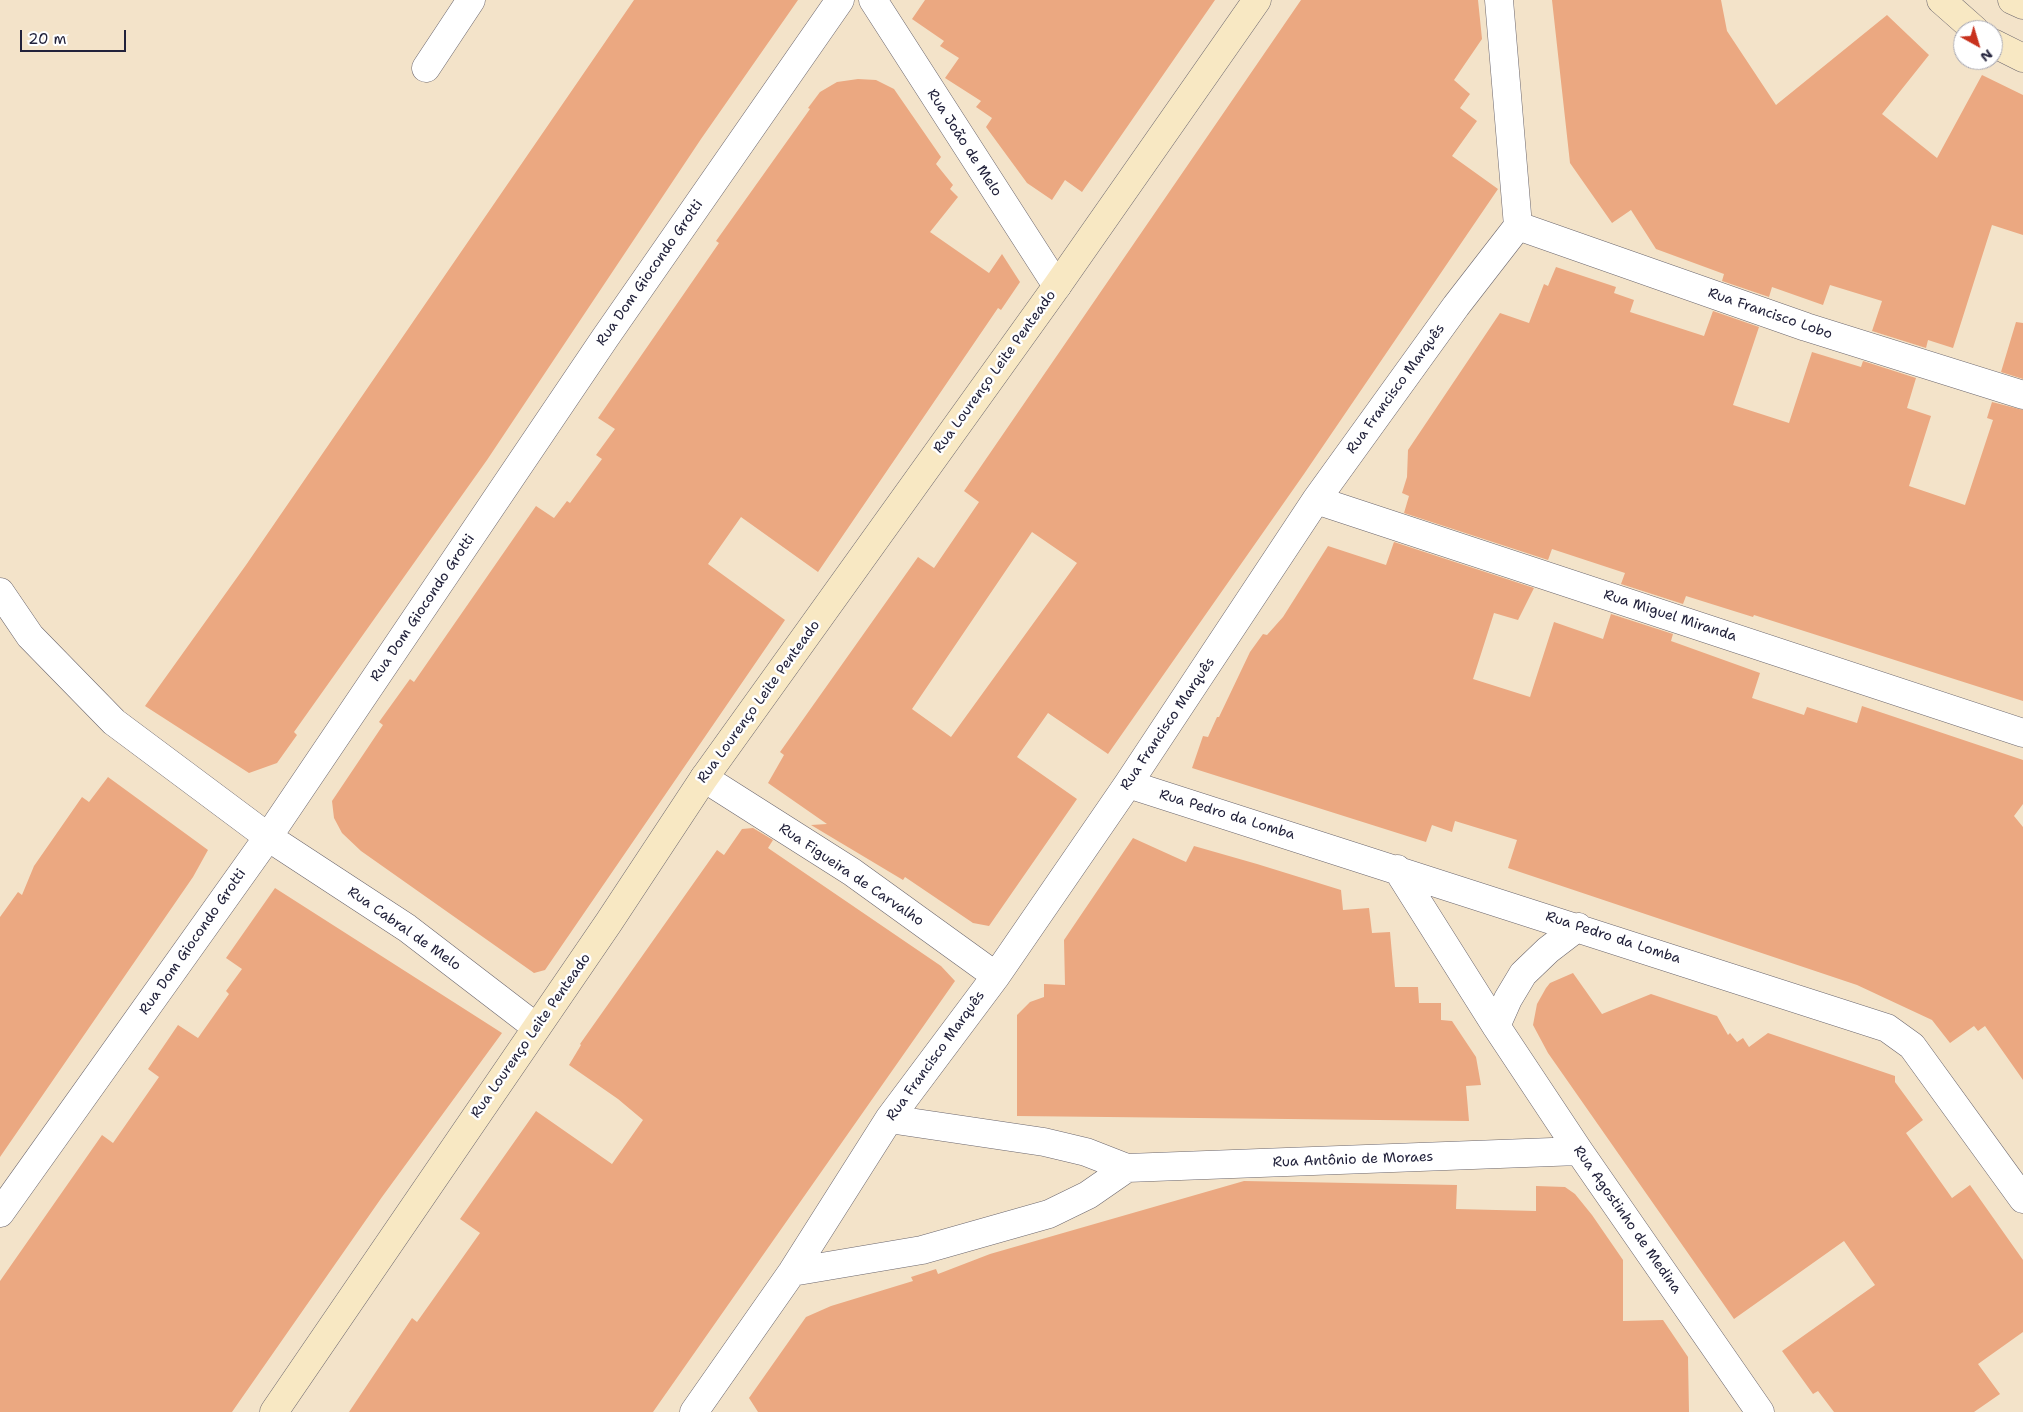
<!DOCTYPE html>
<meta charset="utf-8">
<style>
body{margin:0}
#map{position:relative;width:2023px;height:1412px;overflow:hidden;background:#f3e3c9;font-family:"Shantell Sans",sans-serif}
canvas{display:block}
.north{position:absolute;left:1953px;top:20px;width:50px;height:50px;box-sizing:border-box;background:#fff;border:1px solid #a7a7b1;border-radius:50%;rotate:141deg;font-size:14px;font-weight:700;line-height:20px;text-align:center;color:#22223b}
.north::after{content:'';display:block;margin:auto;width:18px;height:22px;background:#c8321e;clip-path:polygon(50% 0,100% 100%,50% 72%,0 100%)}
.scale{position:absolute;left:20px;top:30px;width:106px;height:22px;box-sizing:border-box;border:2px solid #22223b;border-top:0;padding-left:6px;font-size:15px;line-height:18px;white-space:nowrap;color:#22223b;-webkit-text-stroke:4px #fff;paint-order:stroke}
</style>
<div id="map">
<canvas width="2023" height="1412"></canvas>
<div class="north">N</div>
<div class="scale">20 m</div>
</div>
<script>
const context = document.querySelector('canvas').getContext('2d');
context.lineJoin = 'round';
function fillPath(path, color) { context.fillStyle = color; context.fill(path, 'evenodd'); }
const shape = rows => new Path2D(rows.map(r => 'M' + r).join(''));
function strokePath(path, color, width, dash) { context.strokeStyle = color; context.lineWidth = width; context.lineCap = dash ? 'butt' : 'round'; context.setLineDash(dash || []); context.stroke(path); }
function label(font, color, halo, rows, align = 'center') {
  context.font = font + ' "Shantell Sans",sans-serif'; context.lineWidth = 5; context.setLineDash([]); context.textBaseline = 'middle'; context.strokeStyle = halo; context.fillStyle = color; for (const [text, x, y, turn = 0] of rows) {
    context.save(); context.translate(x, y); context.rotate((+turn || 0) * Math.PI / 180); context.textAlign = isNaN(turn) ? turn : align; if (halo) context.strokeText(text, 0, 0); context.fillText(text, 0, 0); context.restore();
  }
}
const building = shape([
 [634,0,798,0,701,139,487,460,294,732,297,735,277,763,249,773,145,706,246,565],
 [925,0,1215,0,1082,192,1065,180,1052,200,1027,183,986,127,992,118,976,107,981,101,945,78,959,58,940,46,944,41,912,19],
 [1301,0,1478,0,1482,39,1454,80,1470,94,1460,108,1477,121,1452,156,1498,189,1304,474,1108,754,1048,713,1017,757,1077,799,989,926,973,923,905,877,903,880,811,825,827,824,768,783,784,755,780,752,918,557,934,568,979,502,964,491],
 [1032,532,1077,563,951,737,912,709],
 [1552,0,1721,0,1727,31,1776,105,1887,15,1929,55,1882,114,1937,158,1982,75,2023,95,2023,235,1992,225,1953,348,1928,340,1926,348,1872,331,1882,301,1830,285,1823,305,1772,287,1769,297,1722,281,1724,274,1656,249,1631,210,1612,223,1570,163],
 [858,79,876,80,894,89,941,157,936,164,953,185,950,189,958,197,930,232,989,273,1002,254,1020,282,1001,310,998,308,818,572,741,517,708,564,785,620,545,970,534,973,361,851,342,833,334,818,332,801,383,725,379,722,410,679,414,682,536,506,554,518,567,501,570,503,602,459,596,455,615,429,598,418,719,243,716,241,810,109,808,108,820,92,837,82],
 [1556,267,1616,287,1614,293,1634,300,1630,312,1704,336,1713,311,1759,327,1733,405,1789,423,1812,352,1861,367,1863,361,1916,378,1907,408,1931,416,1909,486,1965,505,1993,420,1987,418,1992,402,2023,410,2023,701,1754,615,1753,617,1686,596,1683,604,1621,584,1625,573,1552,549,1548,560,1404,513,1409,496,1402,493,1407,477,1408,450,1500,313,1529,323,1544,284,1548,286],
 [2016,322,2023,323,2023,379,2001,372],
 [1394,542,1534,588,1518,620,1494,613,1473,679,1530,697,1554,622,1603,639,1611,614,1673,634,1671,641,1760,673,1752,698,1804,715,1807,707,1857,723,1862,706,2023,760,2023,804,2014,816,2023,827,2023,1080,1985,1026,1978,1031,1974,1026,1950,1043,1932,1020,1857,985,1508,868,1517,840,1455,821,1452,832,1432,825,1426,842,1192,768,1203,736,1208,737,1217,717,1219,717,1250,652,1263,634,1267,635,1283,617,1328,546,1386,565],
 [108,777,208,850,193,877,0,1157,0,917,18,892,22,895,34,866,82,797,89,802],
 [753,828,773,840,768,848,941,966,955,981,653,1412,349,1412,412,1318,417,1322,480,1233,460,1219,536,1111,612,1164,643,1120,618,1099,569,1065,581,1045,580,1044,717,850,724,855,742,829],
 [1133,838,1186,862,1194,846,1257,864,1341,890,1343,910,1369,908,1372,933,1390,932,1395,987,1418,987,1419,1003,1441,1003,1441,1020,1452,1021,1476,1057,1481,1085,1466,1086,1469,1121,1017,1116,1017,1015,1030,1002,1044,997,1044,984,1065,985,1064,940],
 [275,888,502,1033,382,1197,232,1412,0,1412,0,1281,102,1135,113,1143,159,1077,148,1069,178,1025,198,1038,229,994,226,991,242,969,226,958],
 [1573,973,1602,1014,1651,994,1717,1016,1728,1035,1730,1033,1737,1042,1743,1038,1749,1047,1768,1033,1895,1076,1895,1082,1923,1120,1906,1133,1952,1198,1970,1185,2023,1260,2023,1332,1978,1364,2000,1394,1974,1412,1834,1412,1818,1391,1813,1394,1782,1351,1875,1285,1844,1241,1734,1319,1548,1053,1533,1025,1537,1004,1546,988,1550,983],
 [1244,1181,1457,1185,1456,1209,1536,1211,1536,1186,1565,1187,1575,1194,1592,1215,1623,1260,1623,1321,1663,1320,1688,1357,1689,1412,758,1412,749,1398,806,1317,831,1306,913,1281,911,1277,936,1269,938,1274,990,1254]
]);
const street = shape([
 [873,0,1057,286],
 [426,68,471,0],
 [1518,226,1806,327,2023,395],
 [1316,500,2023,733],
 [0,592,30,636,114,722,268,837,407,928,536,1027],
 [704,778,852,872,996,976],
 [1128,784,1887,1028,1912,1046,2023,1199],
 [1397,869,1496,1026,1579,1151,1760,1412],
 [1496,1026,1508,999,1523,974,1548,950,1578,927],
 [889,1119,1044,1142,1086,1152,1127,1168,1579,1151],
 [0,1213,268,837,605,338,840,0],
 [792,1272,922,1250,1049,1214,1088,1195,1127,1168],
 [694,1412,792,1272,889,1119,996,976,1128,784,1316,500,1456,306,1518,226,1499,0]
]);
const secondary = shape([
 [1941,0,1975,30],
 [2012,0,2023,5],
 [1993,43,2023,58],
 [274,1412,609,922,704,778,1057,286,1257,0]
]);
const streetNames = [
 ["Rua João de Melo",964,143,57],
 ["Rua Dom Giocondo Grotti",650,273,-55],
 ["Rua Francisco Lobo",1770,314,19],
 ["Rua Lourenço Leite Penteado",995,372,-54],
 ["Rua Francisco Marquês",1396,389,-54],
 ["Rua Dom Giocondo Grotti",423,608,-56],
 ["Rua Miguel Miranda",1670,616,18],
 ["Rua Lourenço Leite Penteado",759,702,-54],
 ["Rua Francisco Marquês",1168,724,-56],
 ["Rua Pedro da Lomba",1227,815,17],
 ["Rua Figueira de Carvalho",851,875,34],
 ["Rua Cabral de Melo",404,929,35],
 ["Rua Pedro da Lomba",1613,938,18],
 ["Rua Dom Giocondo Grotti",193,942,-55],
 ["Rua Lourenço Leite Penteado",531,1036,-55],
 ["Rua Francisco Marquês",936,1056,-54],
 ["Rua Antônio de Moraes",1353,1160,-2],
 ["Rua Agostinho de Medina",1627,1220,55]
];
fillPath(building, '#eba881');
strokePath(street, '#6b666d', 29);
strokePath(secondary, '#6b666d', 29);
strokePath(street, '#fff', 28);
strokePath(secondary, '#f8e8c3', 28);
label('14px', '#22223b', '#fff', streetNames);
</script>
